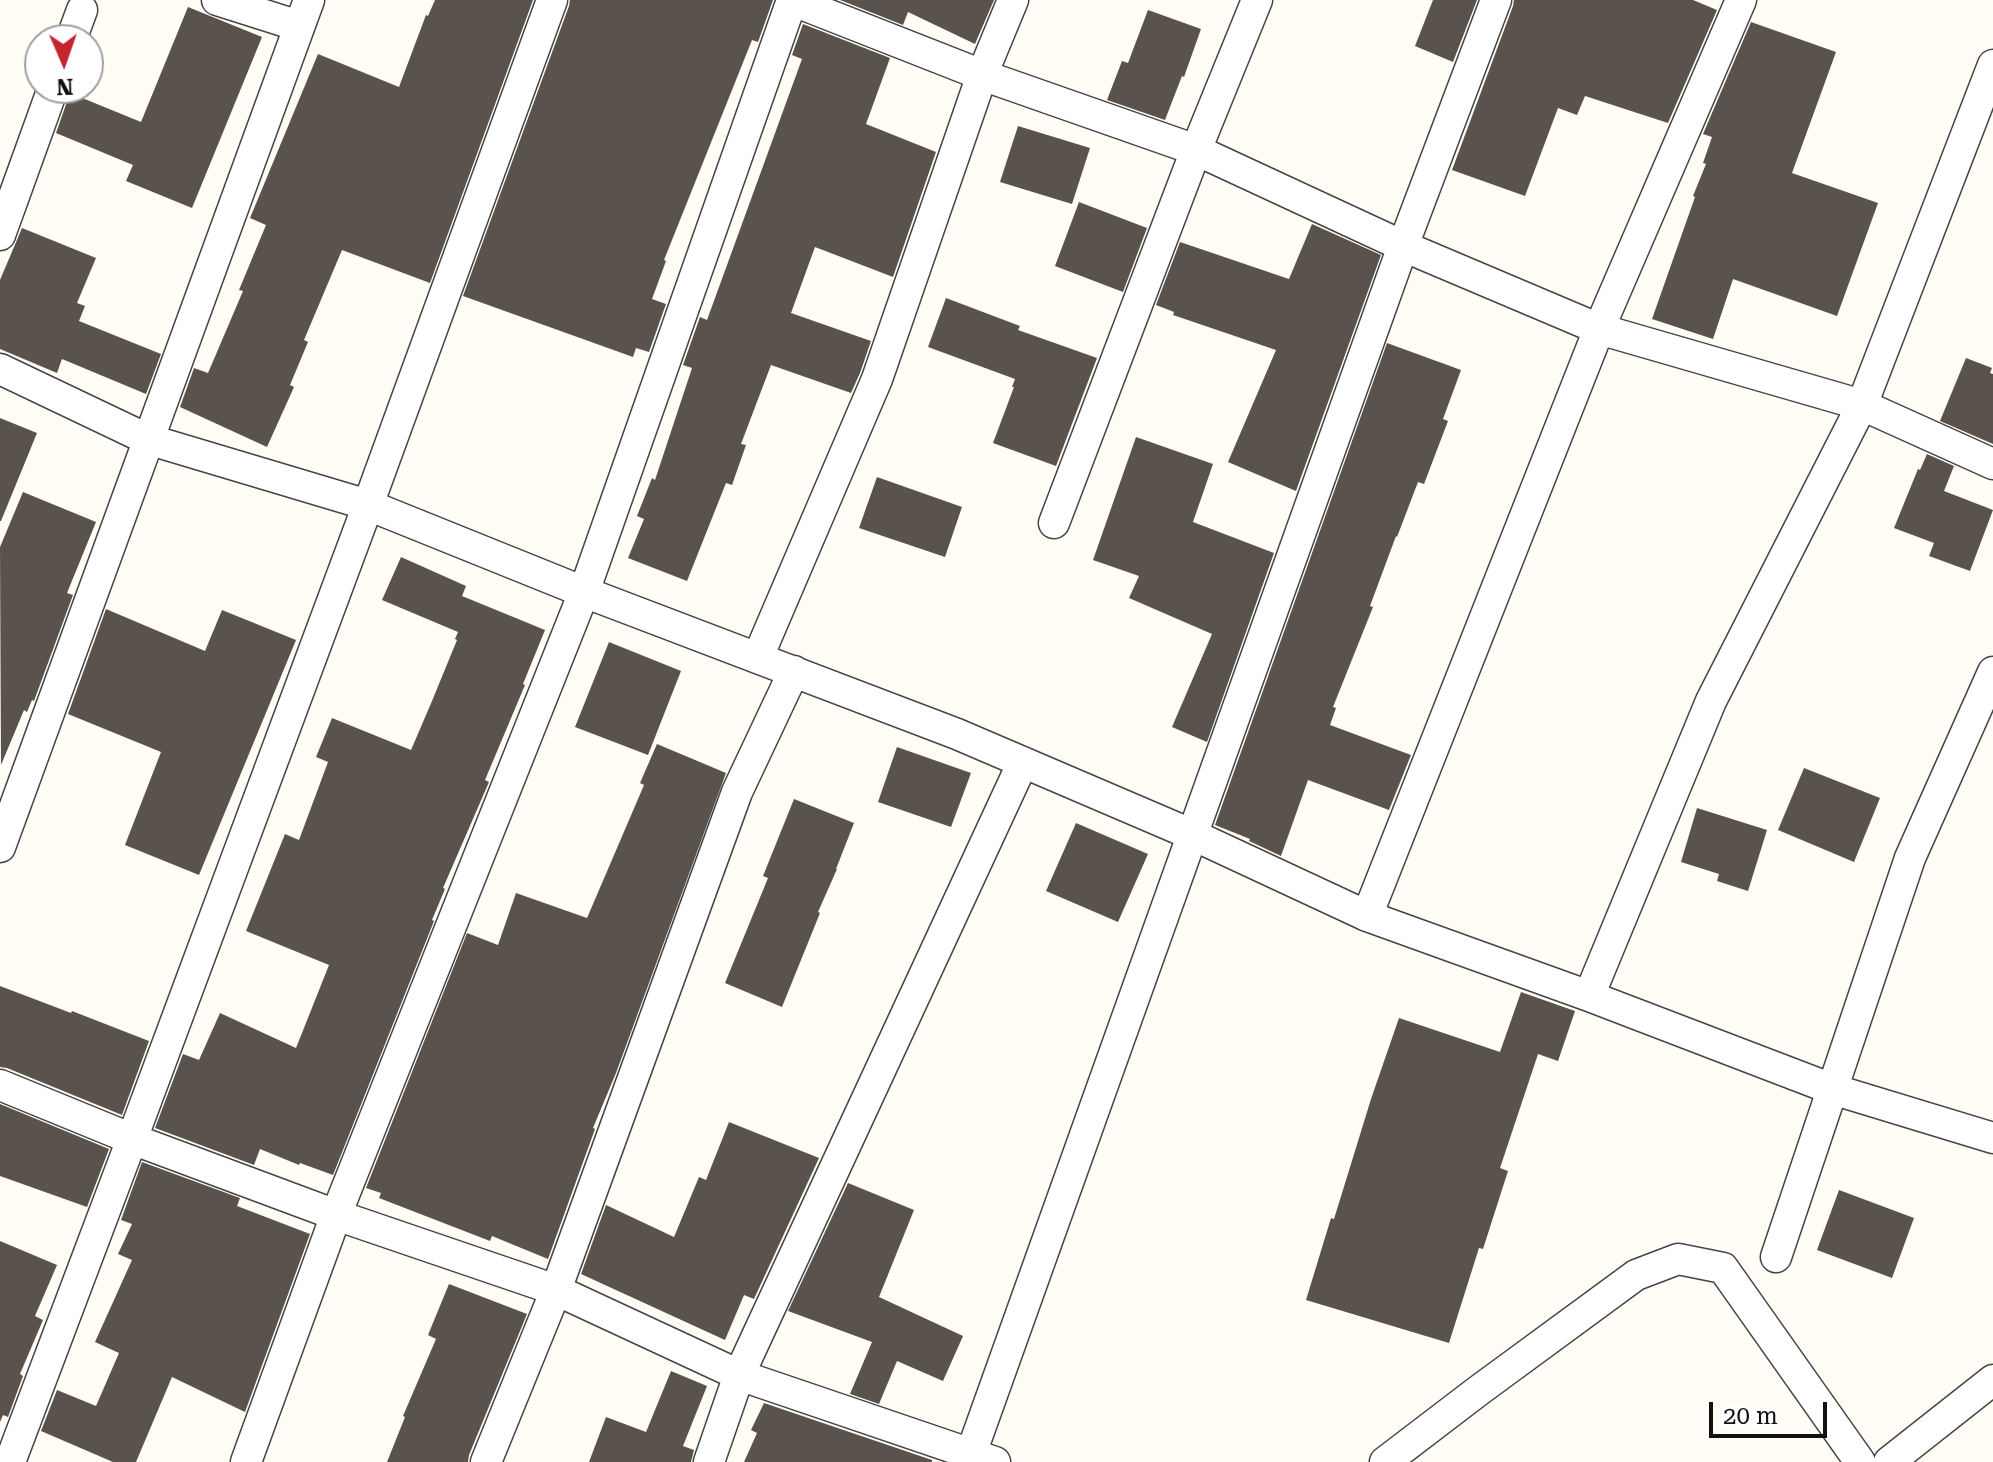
<!DOCTYPE html>
<style>
body{margin:0}
#map{position:relative;width:1993px;height:1462px;overflow:hidden;background:#fffdf5;font-family:"Roboto Serif",serif}
canvas{display:block}
.north{position:absolute;left:24px;top:24px;width:80px;height:80px;box-sizing:border-box;background:#fff;border:2px solid #a0a0a0;border-radius:50%;rotate:178deg;font-size:22px;font-weight:700;line-height:32px;text-align:center;color:#111}
.north::after{content:'';display:block;margin:auto;width:28px;height:36px;background:#c4262e;clip-path:polygon(50% 0,100% 100%,50% 72%,0 100%)}
.scale{position:absolute;left:1709px;top:1402px;width:118px;height:36px;box-sizing:border-box;border:4px solid #111;border-top:0;padding-left:10px;font-size:24px;line-height:28px;white-space:nowrap;color:#111;-webkit-text-stroke:6px #fff;paint-order:stroke}
</style>
<div id="map">
<canvas width="1993" height="1462"></canvas>
<div class="north">N</div>
<div class="scale">20 m</div>
</div>
<script>
const context = document.querySelector('canvas').getContext('2d');
context.lineJoin = 'round';
function fillPath(path, color) { context.fillStyle = color; context.fill(path, 'evenodd'); }
const shape = rows => new Path2D(rows.map(r => 'M' + r).join(''));
function strokePath(path, color, width, dash) { context.strokeStyle = color; context.lineWidth = width; context.lineCap = dash ? 'butt' : 'round'; context.setLineDash(dash || []); context.stroke(path); }
const building = shape([
 [435,0,533,0,430,283,342,250,304,340,308,342,290,385,294,387,267,447,180,407,194,368,208,373,243,291,239,290,266,225,250,218,318,54,399,87,426,15,428,16],
 [570,0,773,0,758,42,752,40,664,260,666,261,652,299,666,304,649,352,636,348,633,357,463,296,569,6],
 [840,0,994,0,975,44,908,12,903,25],
 [1433,0,1477,0,1453,62,1415,46],
 [1514,0,1693,0,1717,10,1668,123,1585,96,1577,115,1558,108,1525,196,1452,170,1513,6],
 [188,7,262,37,192,208,126,181,133,165,56,133,70,93,141,122],
 [1148,10,1201,29,1184,77,1182,76,1165,120,1107,100,1122,61,1128,63],
 [1751,22,1836,52,1792,173,1878,203,1837,316,1733,279,1713,339,1652,319,1695,197,1693,196,1706,164,1703,163,1712,137,1703,134],
 [803,24,890,58,866,124,936,152,893,277,815,247,791,313,871,341,860,373,851,393,771,365,741,444,746,445,732,485,726,483,687,581,628,558,644,519,637,516,652,478,655,480,692,368,683,365,700,317,707,320,802,59,792,55],
 [1018,126,1090,148,1072,204,1000,182],
 [1079,202,1147,228,1123,292,1055,266],
 [1312,224,1381,255,1296,491,1228,462,1276,350,1173,315,1174,312,1156,305,1180,242,1289,279],
 [22,228,96,258,77,303,85,306,79,321,161,354,146,394,62,359,57,373,0,349,0,280],
 [946,298,1020,326,1018,330,1097,358,1056,466,993,443,1014,387,1012,387,1015,379,928,347],
 [1387,343,1461,370,1443,419,1448,421,1424,484,1418,482,1397,537,1396,536,1370,606,1373,607,1333,707,1336,708,1330,725,1411,755,1389,810,1308,780,1281,856,1249,841,1250,839,1215,825],
 [1966,358,1992,368,1990,373,1993,374,1993,444,1940,421],
 [0,418,37,433,1,521,0,521],
 [1136,437,1213,464,1193,522,1274,553,1207,742,1172,727,1212,634,1129,598,1139,576,1093,560],
 [1927,454,1954,466,1944,491,1993,510,1970,571,1929,556,1934,543,1894,528,1918,469,1920,470],
 [877,477,962,507,945,557,859,528],
 [23,492,96,522,67,593,73,595,34,701,32,700,27,712,24,710,1,765,0,547],
 [401,557,466,586,462,596,545,630,523,684,525,685,485,780,489,782,443,888,445,889,432,920,434,921,333,1175,300,1163,299,1165,260,1149,254,1165,155,1128,183,1054,199,1060,220,1013,296,1048,329,965,246,931,285,834,299,840,328,762,316,757,332,718,411,750,432,701,457,640,455,639,458,632,382,600],
 [106,609,205,651,222,610,296,640,199,875,125,845,161,752,68,714],
 [609,642,681,671,648,755,575,727],
 [657,744,726,773,616,1073,593,1128,595,1129,548,1259,492,1236,490,1241,379,1198,381,1193,366,1188,467,933,498,945,516,893,587,918,644,785,640,783],
 [897,747,971,773,951,827,878,802],
 [1804,768,1880,798,1854,862,1778,830],
 [794,799,854,823,836,869,837,869,818,912,820,913,782,1007,725,983,768,878,763,876],
 [1697,808,1767,830,1748,891,1717,881,1719,874,1681,862],
 [1076,823,1148,854,1118,922,1046,891],
 [0,986,71,1013,72,1011,149,1041,122,1115,7,1068,0,1067],
 [1521,992,1575,1011,1558,1061,1538,1054,1500,1168,1508,1171,1483,1249,1479,1248,1449,1343,1306,1300,1331,1218,1334,1219,1371,1099,1399,1018,1500,1052],
 [0,1104,109,1149,87,1207,0,1176],
 [729,1122,819,1158,754,1299,744,1295,725,1340,581,1274,606,1205,674,1237,699,1177,706,1180],
 [142,1162,240,1198,237,1206,310,1234,245,1412,172,1377,136,1462,113,1462,41,1431,57,1390,96,1406,119,1353,95,1342,132,1260,118,1254,132,1224,121,1220],
 [848,1183,914,1210,879,1297,963,1336,943,1381,897,1361,879,1404,850,1394,872,1342,788,1311],
 [1839,1190,1914,1218,1892,1278,1817,1250],
 [0,1241,57,1265,35,1316,43,1320,20,1374,23,1376,8,1417,3,1415,0,1422],
 [449,1284,527,1314,469,1455,468,1462,387,1462,405,1417,403,1416,436,1339,428,1335],
 [671,1371,707,1386,683,1446,694,1450,691,1462,589,1462,606,1417,646,1432],
 [764,1403,932,1460,932,1462,744,1462,757,1433,751,1430]
]);
const minor = shape([
 [217,0,299,26],
 [791,0,982,75,1196,150,1403,246,1599,329,1862,405,1993,464],
 [71,40,82,10],
 [0,235,53,88],
 [0,369,147,439,368,505,584,592,957,734,1193,835,1367,916,1589,996,1832,1089,1993,1138],
 [1054,523,1196,150,1257,0],
 [758,657,877,379,982,75,1013,0],
 [0,847,309,0],
 [1367,916,1599,329,1741,0],
 [1589,996,1711,701,1862,405,1993,65],
 [0,1085,132,1139,336,1215,556,1290,739,1375,995,1462],
 [1776,1257,1910,858,1993,672],
 [10,1462,132,1139,368,505,552,0],
 [246,1462,336,1215,584,592,792,0],
 [486,1462,556,1290,737,792,794,671],
 [709,1462,739,1375,1023,762],
 [968,1462,1403,246,1496,0],
 [1385,1462,1478,1391,1636,1275,1678,1259,1723,1268,1860,1462],
 [1889,1462,1993,1380]
]);
fillPath(building, '#5a524d');
strokePath(minor, '#444', 33);
strokePath(minor, '#fff', 30);
</script>
